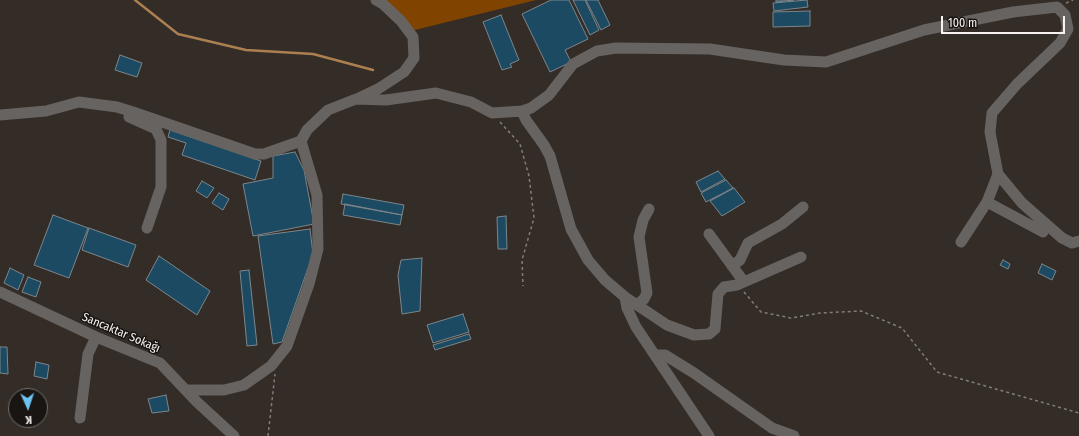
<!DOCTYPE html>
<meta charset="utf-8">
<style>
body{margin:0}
#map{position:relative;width:1079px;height:436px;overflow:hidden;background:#332c27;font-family:"Fira Sans Condensed",sans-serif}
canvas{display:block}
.north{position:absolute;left:8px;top:388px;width:40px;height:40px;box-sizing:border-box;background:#181513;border:1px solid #726e6b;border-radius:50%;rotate:177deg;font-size:11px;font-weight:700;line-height:16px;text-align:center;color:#f8f3f0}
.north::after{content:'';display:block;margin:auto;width:14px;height:18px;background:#6cc3f2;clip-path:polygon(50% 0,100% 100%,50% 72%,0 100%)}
.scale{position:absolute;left:941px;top:16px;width:124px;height:18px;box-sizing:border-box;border:2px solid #f8f3f0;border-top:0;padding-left:5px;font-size:12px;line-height:14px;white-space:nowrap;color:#f8f3f0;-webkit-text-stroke:3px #181513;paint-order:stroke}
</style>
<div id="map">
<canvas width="1079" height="436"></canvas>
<div class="north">K</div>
<div class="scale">100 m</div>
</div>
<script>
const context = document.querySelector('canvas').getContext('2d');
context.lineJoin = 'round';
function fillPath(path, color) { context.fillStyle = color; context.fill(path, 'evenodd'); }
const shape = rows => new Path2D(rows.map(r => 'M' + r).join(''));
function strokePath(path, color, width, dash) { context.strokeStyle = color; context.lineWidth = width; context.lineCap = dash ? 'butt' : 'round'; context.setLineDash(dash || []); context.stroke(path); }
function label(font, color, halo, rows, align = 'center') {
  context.font = font + ' "Fira Sans Condensed",sans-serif'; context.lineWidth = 3; context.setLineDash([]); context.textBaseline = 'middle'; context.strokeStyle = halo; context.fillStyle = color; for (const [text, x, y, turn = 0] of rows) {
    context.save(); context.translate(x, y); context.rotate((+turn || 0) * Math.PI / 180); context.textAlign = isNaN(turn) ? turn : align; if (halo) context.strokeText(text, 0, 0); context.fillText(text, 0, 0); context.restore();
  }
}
const forest = shape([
 [374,0,536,0,415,30]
]);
const stream = shape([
 [135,0,178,34,246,50,313,54,373,70]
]);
const building = shape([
 [551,0,569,0,588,39,565,50,571,62,550,72,522,14,551,0],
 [573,0,585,0,599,30,590,35,573,0],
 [586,0,598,0,610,25,601,30,586,0],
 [776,0,794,0,776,2,776,0],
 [807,0,808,7,774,11,773,3,807,0],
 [810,11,810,26,773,27,773,12,810,11],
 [501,15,519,60,510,64,512,67,502,70,483,22,501,15],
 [120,55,142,63,137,77,115,70,120,55],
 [170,130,261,161,255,180,182,155,186,143,168,137,170,130],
 [295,152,304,170,314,224,253,236,243,184,273,178,273,156,295,152],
 [718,171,725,179,701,192,696,182,718,171],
 [726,180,733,188,706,202,701,193,726,180],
 [202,181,214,188,207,198,196,191,202,181],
 [734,188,745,202,722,216,710,201,734,188],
 [219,193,229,199,223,210,212,203,219,193],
 [343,194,404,205,402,215,341,204,343,194],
 [345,204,402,215,400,225,343,215,345,204],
 [53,215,88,228,69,278,34,265,53,215],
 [506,216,507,249,498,249,497,217,506,216],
 [89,228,136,245,128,267,82,250,89,228],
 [310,229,313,254,282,342,273,344,258,236,310,229],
 [159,256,210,291,197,315,146,280,159,256],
 [422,258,420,311,402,314,398,275,401,260,422,258],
 [1003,260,1010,264,1008,269,1000,265,1003,260],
 [1042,264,1056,271,1052,280,1038,273,1042,264],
 [10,268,24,275,18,290,4,283,10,268],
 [249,270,257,345,247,346,240,271,249,270],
 [28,277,41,282,36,297,22,292,28,277],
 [463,314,469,332,433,343,427,325,463,314],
 [469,334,471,339,435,350,433,345,469,334],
 [0,347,7,347,8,374,0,373,0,347],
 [36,362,49,365,47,379,34,376,36,362],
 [166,395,169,411,152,413,148,399,166,395]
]);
const path = shape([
 [1066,3,1073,0],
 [500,122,520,144,529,176,534,218,522,260,523,286],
 [744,292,761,312,791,318,820,313,861,311,902,328,937,372,1079,413],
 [268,436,275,374]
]);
const minor = shape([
 [359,98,378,89,404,72,414,58,413,37,401,21,383,4,376,0],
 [522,111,526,120,544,145,550,156,571,229,588,260,605,280,625,297,667,325,694,335,709,334,715,329,718,294,724,287,737,285,801,257],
 [0,115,46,111,79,102,117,107,133,112,255,154,264,154,301,141],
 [129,117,156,129,161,140,161,187,147,228],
 [998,174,1022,203,1062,238,1072,243,1079,241],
 [987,202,1043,232],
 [709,234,744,282],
 [732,266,740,260,748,243,782,224,803,207],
 [0,292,96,337,160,363,197,402,234,436],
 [625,297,627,308,636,327,709,436],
 [637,305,644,299,647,293,639,237,643,220,649,209],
 [655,355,665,355,694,373,772,428,794,436],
 [187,390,224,390,244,385,271,366,287,346,309,284,318,249,317,195,301,141,307,130,328,110,356,99,386,100,436,93,471,102,492,113,522,111,531,108,549,95,573,64,597,51,616,48,710,49,784,60,826,62,924,30,1013,12,1057,7,1065,15,1068,29,1060,43,1017,84,992,113,990,132,998,174,987,202,961,242],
 [80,418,88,354,96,337]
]);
const streetNames = [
 ["Sancaktar Sokağı",121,333,23]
];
fillPath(forest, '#814400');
strokePath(stream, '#ac7f50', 2.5);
fillPath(building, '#1b4a62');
strokePath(building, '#7d868b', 1);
strokePath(path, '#837d78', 1.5, [3, 3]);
strokePath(minor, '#676361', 11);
label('12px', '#f8f3f0', '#181513', streetNames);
</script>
